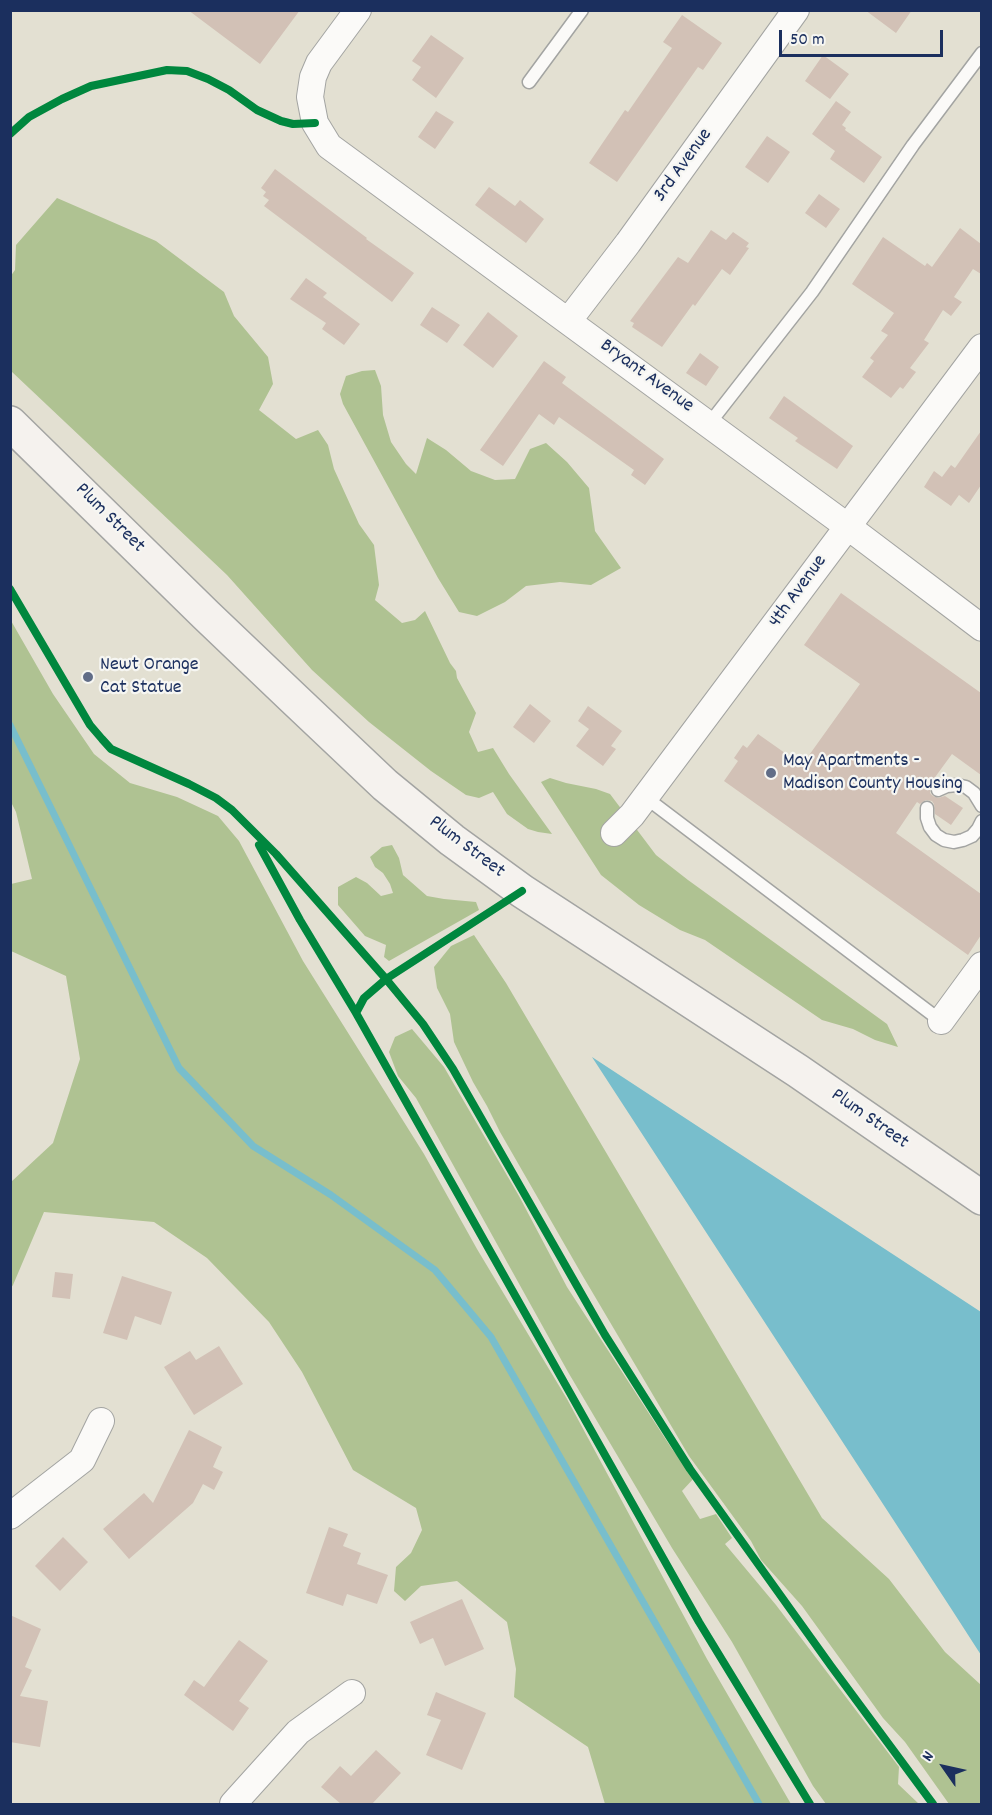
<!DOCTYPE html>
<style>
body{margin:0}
#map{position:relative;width:992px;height:1815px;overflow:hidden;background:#e3e0d2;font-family:Dekko,sans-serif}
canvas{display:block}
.frame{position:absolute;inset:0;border:12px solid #1b2f5e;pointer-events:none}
.north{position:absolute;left:914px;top:1737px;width:60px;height:60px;-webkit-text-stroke:4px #f6f6f2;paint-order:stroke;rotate:304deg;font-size:16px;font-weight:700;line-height:24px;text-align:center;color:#1b2f5e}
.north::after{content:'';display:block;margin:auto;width:21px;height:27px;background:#1b2f5e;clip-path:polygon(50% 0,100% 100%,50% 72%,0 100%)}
.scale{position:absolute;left:779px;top:30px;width:164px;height:27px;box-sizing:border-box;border:3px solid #1b2f5e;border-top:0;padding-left:8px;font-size:18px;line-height:21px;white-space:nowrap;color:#1b2f5e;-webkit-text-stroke:4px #f6f6f2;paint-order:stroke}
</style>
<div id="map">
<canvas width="992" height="1815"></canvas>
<div class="frame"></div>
<div class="north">N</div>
<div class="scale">50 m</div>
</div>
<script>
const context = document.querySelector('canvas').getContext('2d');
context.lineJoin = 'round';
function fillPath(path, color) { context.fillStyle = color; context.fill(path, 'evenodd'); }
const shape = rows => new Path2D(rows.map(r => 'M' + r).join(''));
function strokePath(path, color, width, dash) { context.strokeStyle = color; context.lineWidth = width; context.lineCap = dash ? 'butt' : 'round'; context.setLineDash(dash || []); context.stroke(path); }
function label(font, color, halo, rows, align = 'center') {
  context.font = font + ' Dekko,sans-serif'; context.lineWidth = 4.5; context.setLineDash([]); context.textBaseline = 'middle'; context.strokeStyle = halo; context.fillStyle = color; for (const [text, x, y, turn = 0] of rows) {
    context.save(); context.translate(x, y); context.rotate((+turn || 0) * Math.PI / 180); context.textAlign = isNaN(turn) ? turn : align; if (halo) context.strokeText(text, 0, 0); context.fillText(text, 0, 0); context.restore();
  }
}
const forest = shape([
 [57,198,156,241,224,292,234,316,268,357,273,384,259,410,296,439,318,430,328,445,334,469,359,524,374,545,379,585,375,600,402,623,415,620,425,611,450,663,456,671,457,678,476,713,469,732,478,752,493,748,509,774,552,834,538,832,528,829,507,814,493,792,479,798,466,795,431,771,369,722,312,670,227,575,11,371,10,277,15,270,16,245],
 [375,370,381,386,383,415,391,442,406,464,416,474,427,438,446,450,471,471,495,480,515,479,530,449,546,443,567,462,589,488,595,531,621,568,591,585,560,582,526,586,505,602,477,616,459,612,438,578,343,404,340,394,346,376,362,371],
 [10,619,53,694,94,754,130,783,177,797,218,816,239,841,303,961,424,1154,477,1249,567,1399,707,1659,791,1804,605,1804,588,1747,514,1697,516,1669,507,1622,457,1581,421,1586,405,1601,394,1591,396,1567,411,1553,422,1530,416,1508,353,1470,302,1372,269,1322,207,1258,154,1222,44,1212,13,1285,11,1288,11,1182,53,1143,80,1059,66,976,11,951,11,884,32,879,16,812,11,802],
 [550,778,566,783,596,789,610,794,656,855,688,880,887,1024,898,1047,875,1040,853,1029,822,1020,705,940,680,930,639,905,601,875,541,782],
 [392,845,399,858,403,875,427,896,444,899,476,902,479,910,389,961,384,957,386,945,365,936,338,905,338,887,356,877,367,883,381,896,393,893,390,884,383,873,375,867,370,857,382,847],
 [474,935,506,983,822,1518,889,1579,945,1652,981,1685,981,1804,949,1804,905,1742,883,1718,802,1606,761,1560,751,1541,689,1456,581,1273,500,1132,487,1106,473,1082,454,1042,450,1014,437,988,434,967,451,946],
 [412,1029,444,1067,519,1196,567,1287,672,1449,695,1477,682,1491,700,1519,716,1514,732,1538,725,1544,776,1605,899,1767,898,1784,919,1804,826,1804,813,1786,732,1642,672,1548,568,1372,416,1098,398,1076,389,1052,395,1037]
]);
const water = shape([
 [592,1057,981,1312,981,1655,952,1610]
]);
const stream = shape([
 [10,725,179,1068,253,1146,331,1195,435,1270,491,1337,759,1804]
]);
const building = shape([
 [188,10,300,10,260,64],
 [865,10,912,10,896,33],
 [682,15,722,43,703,70,698,67,617,182,589,163,625,110,628,112,672,48,663,42],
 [431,35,464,58,436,98,412,80,421,67,412,61],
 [823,55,849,74,830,99,805,81],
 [836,101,851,112,842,125,846,128,845,130,882,157,864,183,830,159,835,151,812,134],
 [436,111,454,122,435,149,418,137],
 [767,136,790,152,768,183,745,167],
 [275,169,367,238,366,239,414,273,392,302,264,206,269,200,263,196,266,192,261,188],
 [489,187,515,206,520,200,544,219,526,243,475,205],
 [819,194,840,209,826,228,805,213],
 [960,228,981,244,981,274,973,269,954,297,962,302,951,316,943,310,924,340,929,343,910,368,916,372,903,389,900,387,891,398,862,377,874,361,870,358,888,335,881,331,894,313,852,284,883,237,925,266,927,263,932,267],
 [711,230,726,240,733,232,749,243,746,247,749,248,730,275,722,269,695,306,693,304,662,347,632,327,634,323,630,321,678,257,688,263],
 [306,278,327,293,323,297,360,324,344,345,322,329,326,323,290,299],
 [432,307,460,325,447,343,420,325],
 [488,312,518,336,493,368,463,345],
 [700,353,719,367,706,386,686,373],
 [544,361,566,377,562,383,664,459,645,485,631,475,634,470,559,417,554,425,539,414,503,466,480,450],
 [784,396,853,446,837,469,795,441,798,438,769,418],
 [981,431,981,485,969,503,959,495,951,506,924,487,934,471,942,477,951,465,955,468],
 [841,593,981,693,981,775,952,754,930,784,930,793,933,796,938,798,945,796,963,808,951,825,935,814,934,804,932,801,926,800,920,804,917,802,896,833,981,894,981,935,968,955,724,781,738,761,734,758,743,745,747,748,758,734,802,765,860,684,804,645],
 [530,704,551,721,534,743,513,727],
 [588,706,622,731,611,746,616,749,603,766,576,746,589,729,578,721],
 [55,1272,73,1274,70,1299,52,1297],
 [122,1276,172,1292,161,1325,135,1316,127,1340,103,1333],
 [219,1346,243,1384,194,1415,164,1367,190,1351,196,1360],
 [189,1430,222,1447,213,1467,223,1472,214,1490,203,1484,193,1503,129,1559,103,1529,144,1493,153,1503],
 [329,1527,348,1534,343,1546,361,1553,357,1564,388,1575,377,1604,347,1594,343,1606,306,1593],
 [63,1537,88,1562,60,1591,35,1566],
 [462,1599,484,1649,445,1666,433,1638,420,1644,410,1622],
 [10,1615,41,1629,25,1667,32,1670,20,1696,48,1701,40,1747,10,1742],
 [239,1640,268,1661,239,1701,249,1708,233,1731,184,1695,194,1680,204,1687],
 [436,1692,486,1713,462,1770,426,1755,441,1720,427,1715],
 [376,1750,401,1773,372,1804,341,1804,321,1787,340,1766,351,1776]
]);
const lane = shape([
 [529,82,582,10],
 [709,424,812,292,913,145,982,53],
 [938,790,947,786,957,785,966,787,974,793,982,806],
 [645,797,941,1021],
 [927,808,927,818,930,827,936,835,944,840,954,842,963,840,972,836,978,829,982,821]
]);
const street = shape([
 [358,10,319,63,313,77,310,97,315,123,329,146,847,526,982,628],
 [569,320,628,243,796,10],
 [614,833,632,815,982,347],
 [941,1021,982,965],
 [10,1516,82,1460,101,1421],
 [233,1804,298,1732,352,1693]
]);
const secondary = shape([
 [10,423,206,615,292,697,385,785,452,840,522,891,798,1071,982,1198]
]);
const cycleway = shape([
 [10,134,29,117,62,99,91,86,167,70,187,71,208,79,229,90,257,110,281,121,293,124,315,123],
 [10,589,90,725,102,739,111,749,189,784,216,798,232,810,276,854,386,979,423,1024,453,1069,605,1335,690,1469,831,1666,933,1804],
 [259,845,300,920,356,1013,699,1622,810,1804],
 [356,1013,364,998,386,979,522,891]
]);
const markers = [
 [88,677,6,"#616d87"],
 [771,773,6,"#616d87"]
];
const streetNames = [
 ["3rd Avenue",684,166,-54],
 ["Bryant Avenue",646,377,36],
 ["Plum Street",109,519,45],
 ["4th Avenue",799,592,-54],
 ["Plum Street",466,848,37],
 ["Plum Street",869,1120,35]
];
const poiNames = [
 ["Newt Orange",100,666],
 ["Cat Statue",100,689],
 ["May Apartments -",783,762],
 ["Madison County Housing",783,785]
];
fillPath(forest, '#afc292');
fillPath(water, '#78becc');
strokePath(stream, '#78becc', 7);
fillPath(building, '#d2c1b6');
strokePath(lane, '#a3a4a2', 15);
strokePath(street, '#a3a4a2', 28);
strokePath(secondary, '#a3a4a2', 36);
strokePath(lane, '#fbfaf8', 12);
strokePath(street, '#fbfaf8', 26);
strokePath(secondary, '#f5f2ee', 33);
strokePath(cycleway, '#00873e', 8);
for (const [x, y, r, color] of markers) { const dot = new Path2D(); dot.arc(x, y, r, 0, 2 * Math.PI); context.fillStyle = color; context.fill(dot); strokePath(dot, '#f6f6f2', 2); }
label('20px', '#1b2f5e', '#f6f6f2', streetNames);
label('20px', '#1b2f5e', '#f6f6f2', poiNames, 'left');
</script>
